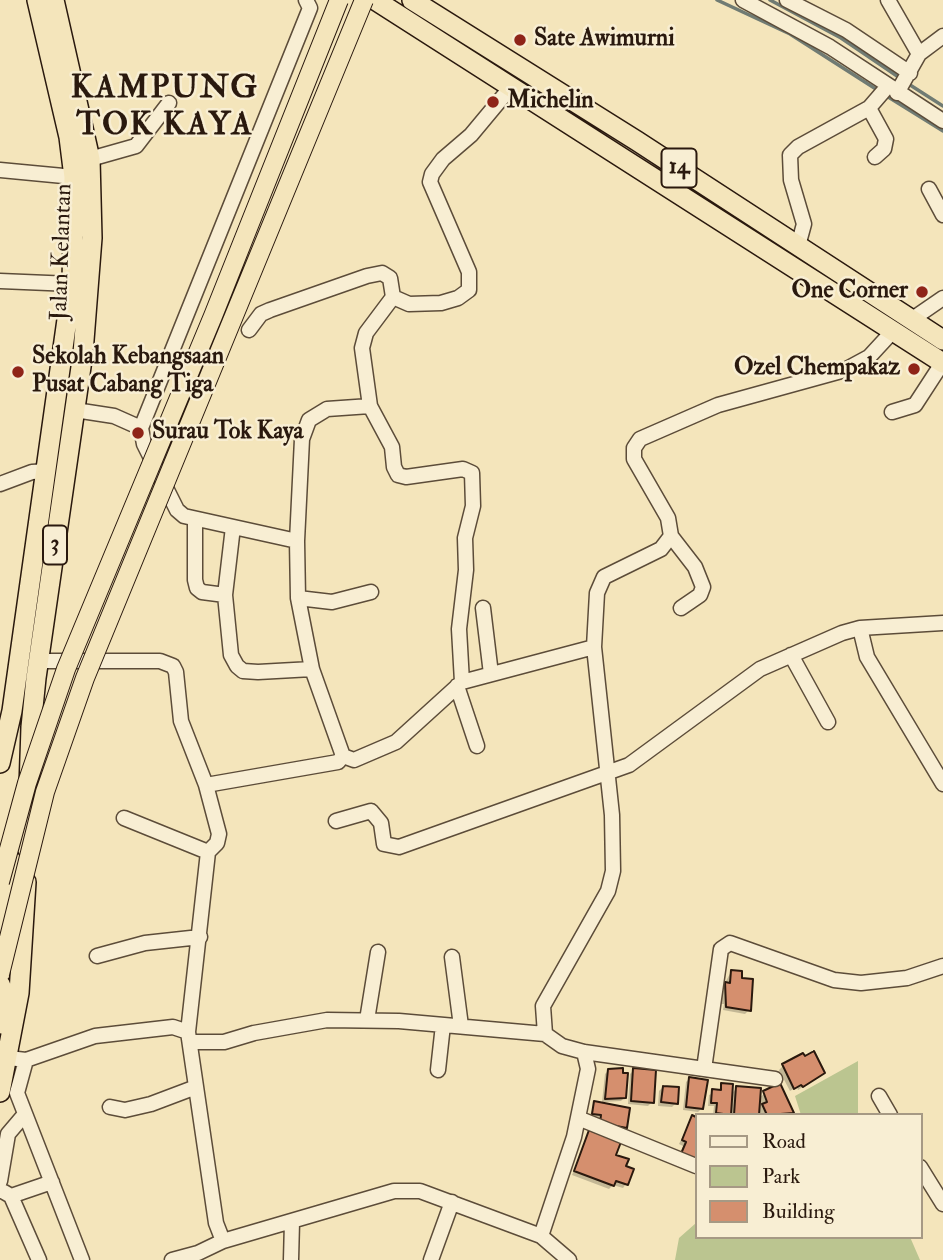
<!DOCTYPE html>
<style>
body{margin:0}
#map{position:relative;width:943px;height:1260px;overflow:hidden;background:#f4e5bb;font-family:"IM FELL Double Pica",serif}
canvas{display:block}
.legend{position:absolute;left:695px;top:1113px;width:228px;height:126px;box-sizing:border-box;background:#f8eed3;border:2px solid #a69984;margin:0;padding:9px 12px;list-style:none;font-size:21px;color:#2a190e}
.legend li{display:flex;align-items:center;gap:14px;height:35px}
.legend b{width:35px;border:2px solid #a69984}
</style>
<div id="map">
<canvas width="943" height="1260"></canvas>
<ul class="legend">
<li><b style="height:9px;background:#f8eed3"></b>Road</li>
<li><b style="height:19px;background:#bbc590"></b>Park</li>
<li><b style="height:19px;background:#d58f6e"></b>Building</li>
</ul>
</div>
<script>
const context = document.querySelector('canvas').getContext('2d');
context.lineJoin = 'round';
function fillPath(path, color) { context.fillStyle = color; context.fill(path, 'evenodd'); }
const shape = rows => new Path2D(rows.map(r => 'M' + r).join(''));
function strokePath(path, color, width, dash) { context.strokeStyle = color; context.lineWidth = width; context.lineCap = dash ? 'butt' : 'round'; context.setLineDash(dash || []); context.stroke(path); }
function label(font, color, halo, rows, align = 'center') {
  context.font = font + ' "IM FELL Double Pica",serif'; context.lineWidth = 5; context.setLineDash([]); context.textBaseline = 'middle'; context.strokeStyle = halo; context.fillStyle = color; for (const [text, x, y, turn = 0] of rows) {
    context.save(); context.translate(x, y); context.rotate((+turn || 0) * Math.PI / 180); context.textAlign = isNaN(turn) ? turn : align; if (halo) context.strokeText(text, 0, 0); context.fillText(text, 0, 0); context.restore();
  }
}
const green = shape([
 [858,1061,858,1115,801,1115,795,1096],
 [696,1223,696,1237,910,1237,920,1260,675,1260,679,1238]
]);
const shadow = shape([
 [731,972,749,1010,745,1014,723,1010,724,1004,721,1004,722,988],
 [783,1066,820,1076,798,1090,797,1087,790,1091,779,1070],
 [609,1070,625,1097,621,1101,602,1102,605,1074],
 [634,1070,652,1102,648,1106,628,1104,630,1074],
 [690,1078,701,1109,698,1112,683,1110,686,1082],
 [722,1085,731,1094,737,1088,758,1098,779,1085,792,1112,731,1115,732,1111,728,1115,713,1115,714,1106,708,1106,709,1095,718,1091],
 [663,1087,676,1103,672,1107,658,1106,659,1091],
 [595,1103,625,1127,621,1131,589,1117],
 [692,1117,696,1119,696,1163,678,1160,683,1146,679,1144],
 [590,1132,624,1167,626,1184,623,1188,613,1185,609,1189,572,1175]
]);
const stream = shape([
 [717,0,790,34,879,91],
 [770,0,841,38,900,78],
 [907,83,943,106],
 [885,95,943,131]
]);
const building = shape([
 [731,970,742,971,742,978,753,979,751,1011,726,1007,725,982,730,983,731,970],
 [814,1051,825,1073,803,1087,801,1085,794,1089,782,1064,803,1053,805,1056,814,1051],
 [623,1068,623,1073,628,1073,626,1098,605,1099,608,1069,623,1068],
 [633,1068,656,1070,654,1103,631,1101,633,1068],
 [689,1077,708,1080,703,1109,686,1107,689,1077],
 [721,1083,733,1084,731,1115,716,1113,717,1103,711,1103,712,1089,721,1090,721,1083],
 [780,1083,794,1113,767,1115,762,1104,767,1102,763,1091,780,1083],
 [663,1086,679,1087,678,1104,661,1102,663,1086],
 [736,1086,761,1088,759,1115,734,1115,736,1086],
 [594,1101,630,1108,627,1128,600,1123,601,1115,592,1114,594,1101],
 [692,1115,696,1117,696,1163,680,1156,686,1142,682,1140,692,1115],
 [589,1130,621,1142,616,1155,629,1159,626,1166,634,1169,628,1185,616,1181,614,1186,574,1171,589,1130]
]);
const minor = shape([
 [743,0,830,47,943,121],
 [787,0,846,30,910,73],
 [888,0,919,54],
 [897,93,919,54,943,36],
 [869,108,886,139,884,149,875,157],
 [90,159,136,146,169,103],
 [0,170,74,177],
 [929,189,943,215],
 [798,246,804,224,791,180,790,155,798,147,869,108,888,86],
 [0,281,72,284],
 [393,297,409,304,441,303,458,298,469,290,469,272,430,182,432,174,443,159,471,135,511,87],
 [911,320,943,298],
 [249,330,261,314,270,310,367,276,382,273,390,278,393,297,366,333,362,348,370,406,392,447,394,467,398,475,406,477,463,469,472,473,473,506,465,538,466,570,459,629,462,682],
 [75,410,114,416,141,428,144,444,177,510,184,516,297,541,298,598,312,669,343,756,354,760,396,742,462,682,594,647],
 [892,412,915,405,943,362],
 [141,428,310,8,306,0],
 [0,484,32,472,48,471],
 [195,520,195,580,197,588,202,592,225,595],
 [233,527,225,595,231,655,237,666,243,671,258,672,312,669],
 [671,536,695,567,703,587,700,595,681,608],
 [297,541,302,439,309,420,327,409,370,406],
 [298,598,332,602,371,592],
 [483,608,491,674],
 [860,628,867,657,943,784],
 [791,655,828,722],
 [38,661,160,661,173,666,176,672,181,721,206,785,219,834,217,843,208,852,188,1032],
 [457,686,477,746],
 [206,785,338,762,343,756],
 [124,818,208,852],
 [336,821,371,811,381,823,384,844,399,847,629,765,760,669,842,633,860,628,943,623],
 [97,956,145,943,200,937],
 [452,957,461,1026],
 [367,1020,378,952],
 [190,1042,224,1042,254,1033,327,1020,399,1021,545,1034],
 [0,1057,26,1060,95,1036,173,1027,188,1032,216,1223,223,1241],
 [26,1060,17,1093,82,1260],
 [704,1069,721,949,730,943,834,980,861,983,907,978,943,966],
 [438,1070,443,1025],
 [775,1079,584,1052,562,1046,545,1034,543,1006,608,891,613,871,612,815,594,647,597,593,604,577,661,549,671,536,668,518,634,459,634,448,640,439,718,405,845,370,869,357,893,331],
 [879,1096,890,1115],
 [110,1107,125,1110,151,1104,196,1087],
 [578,1118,696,1166],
 [920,1167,943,1204],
 [0,1181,8,1134,25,1114],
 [4,1192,11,1196,52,1182],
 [11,1196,39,1260],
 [541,1236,574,1137,588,1069,584,1052],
 [172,1260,198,1253,223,1241,394,1191,420,1191,541,1236,569,1260],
 [291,1260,292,1222],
 [431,1260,452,1202]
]);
const highway = shape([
 [375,0,943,363],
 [412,0,637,141,943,340],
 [0,763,12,711,72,284,74,177,69,137,37,0],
 [27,848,31,727,36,678,83,353,92,238,90,159,54,0],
 [0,984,4,994,2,1024],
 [0,1092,19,993,26,882]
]);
const majorBridge = shape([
 [0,882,27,783,66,669,213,316,339,0],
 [0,974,45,792,85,678,364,0]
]);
const markers = [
 [520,40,7,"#8f2418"],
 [493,102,7,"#8f2418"],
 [922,292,7,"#8f2418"],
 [914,369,7,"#8f2418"],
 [18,372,7,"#8f2418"],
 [138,433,7,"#8f2418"]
];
const shields = [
 [679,168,35],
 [55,545,24]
];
const shieldNames = [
 ["14",679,168],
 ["3",55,545]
];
const poiNames = [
 ["Sate Awimurni",534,40],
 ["Michelin",507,102],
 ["One Corner",908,292,"right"],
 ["Sekolah Kebangsaan",32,358],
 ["Pusat Cabang Tiga",32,386],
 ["Ozel Chempakaz",900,369,"right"],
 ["Surau Tok Kaya",152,433]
];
const streetNames = [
 ["Jalan Kelantan",63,252,-88]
];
const districtNames = [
 ["KAMPUNG",165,90],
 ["TOK KAYA",165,127]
];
fillPath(green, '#bbc590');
fillPath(shadow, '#0003');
strokePath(stream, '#707b73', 3.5);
fillPath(building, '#d58f6e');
strokePath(building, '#2a190e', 2);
strokePath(minor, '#5c4c39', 17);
strokePath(highway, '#2a190e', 22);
strokePath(minor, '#f8eed3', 14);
strokePath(highway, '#f4e5bb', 19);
strokePath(majorBridge, '#2a190e', 20, []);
strokePath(majorBridge, '#f4e5bb', 18);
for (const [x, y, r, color] of markers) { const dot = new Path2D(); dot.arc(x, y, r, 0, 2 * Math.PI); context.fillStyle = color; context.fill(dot); strokePath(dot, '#f8eed3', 2.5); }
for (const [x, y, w] of shields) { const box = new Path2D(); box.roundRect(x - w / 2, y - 19.5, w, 39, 5); context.fillStyle = '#f8eed3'; context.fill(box); strokePath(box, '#2a190e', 2); }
label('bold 23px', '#2a190e', null, shieldNames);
label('bold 24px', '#2a190e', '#f8eed3', poiNames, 'left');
label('24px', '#2a190e', '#f8eed3', streetNames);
context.letterSpacing = '2px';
label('bold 32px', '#2a190e', '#f8eed3', districtNames);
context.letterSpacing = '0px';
</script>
